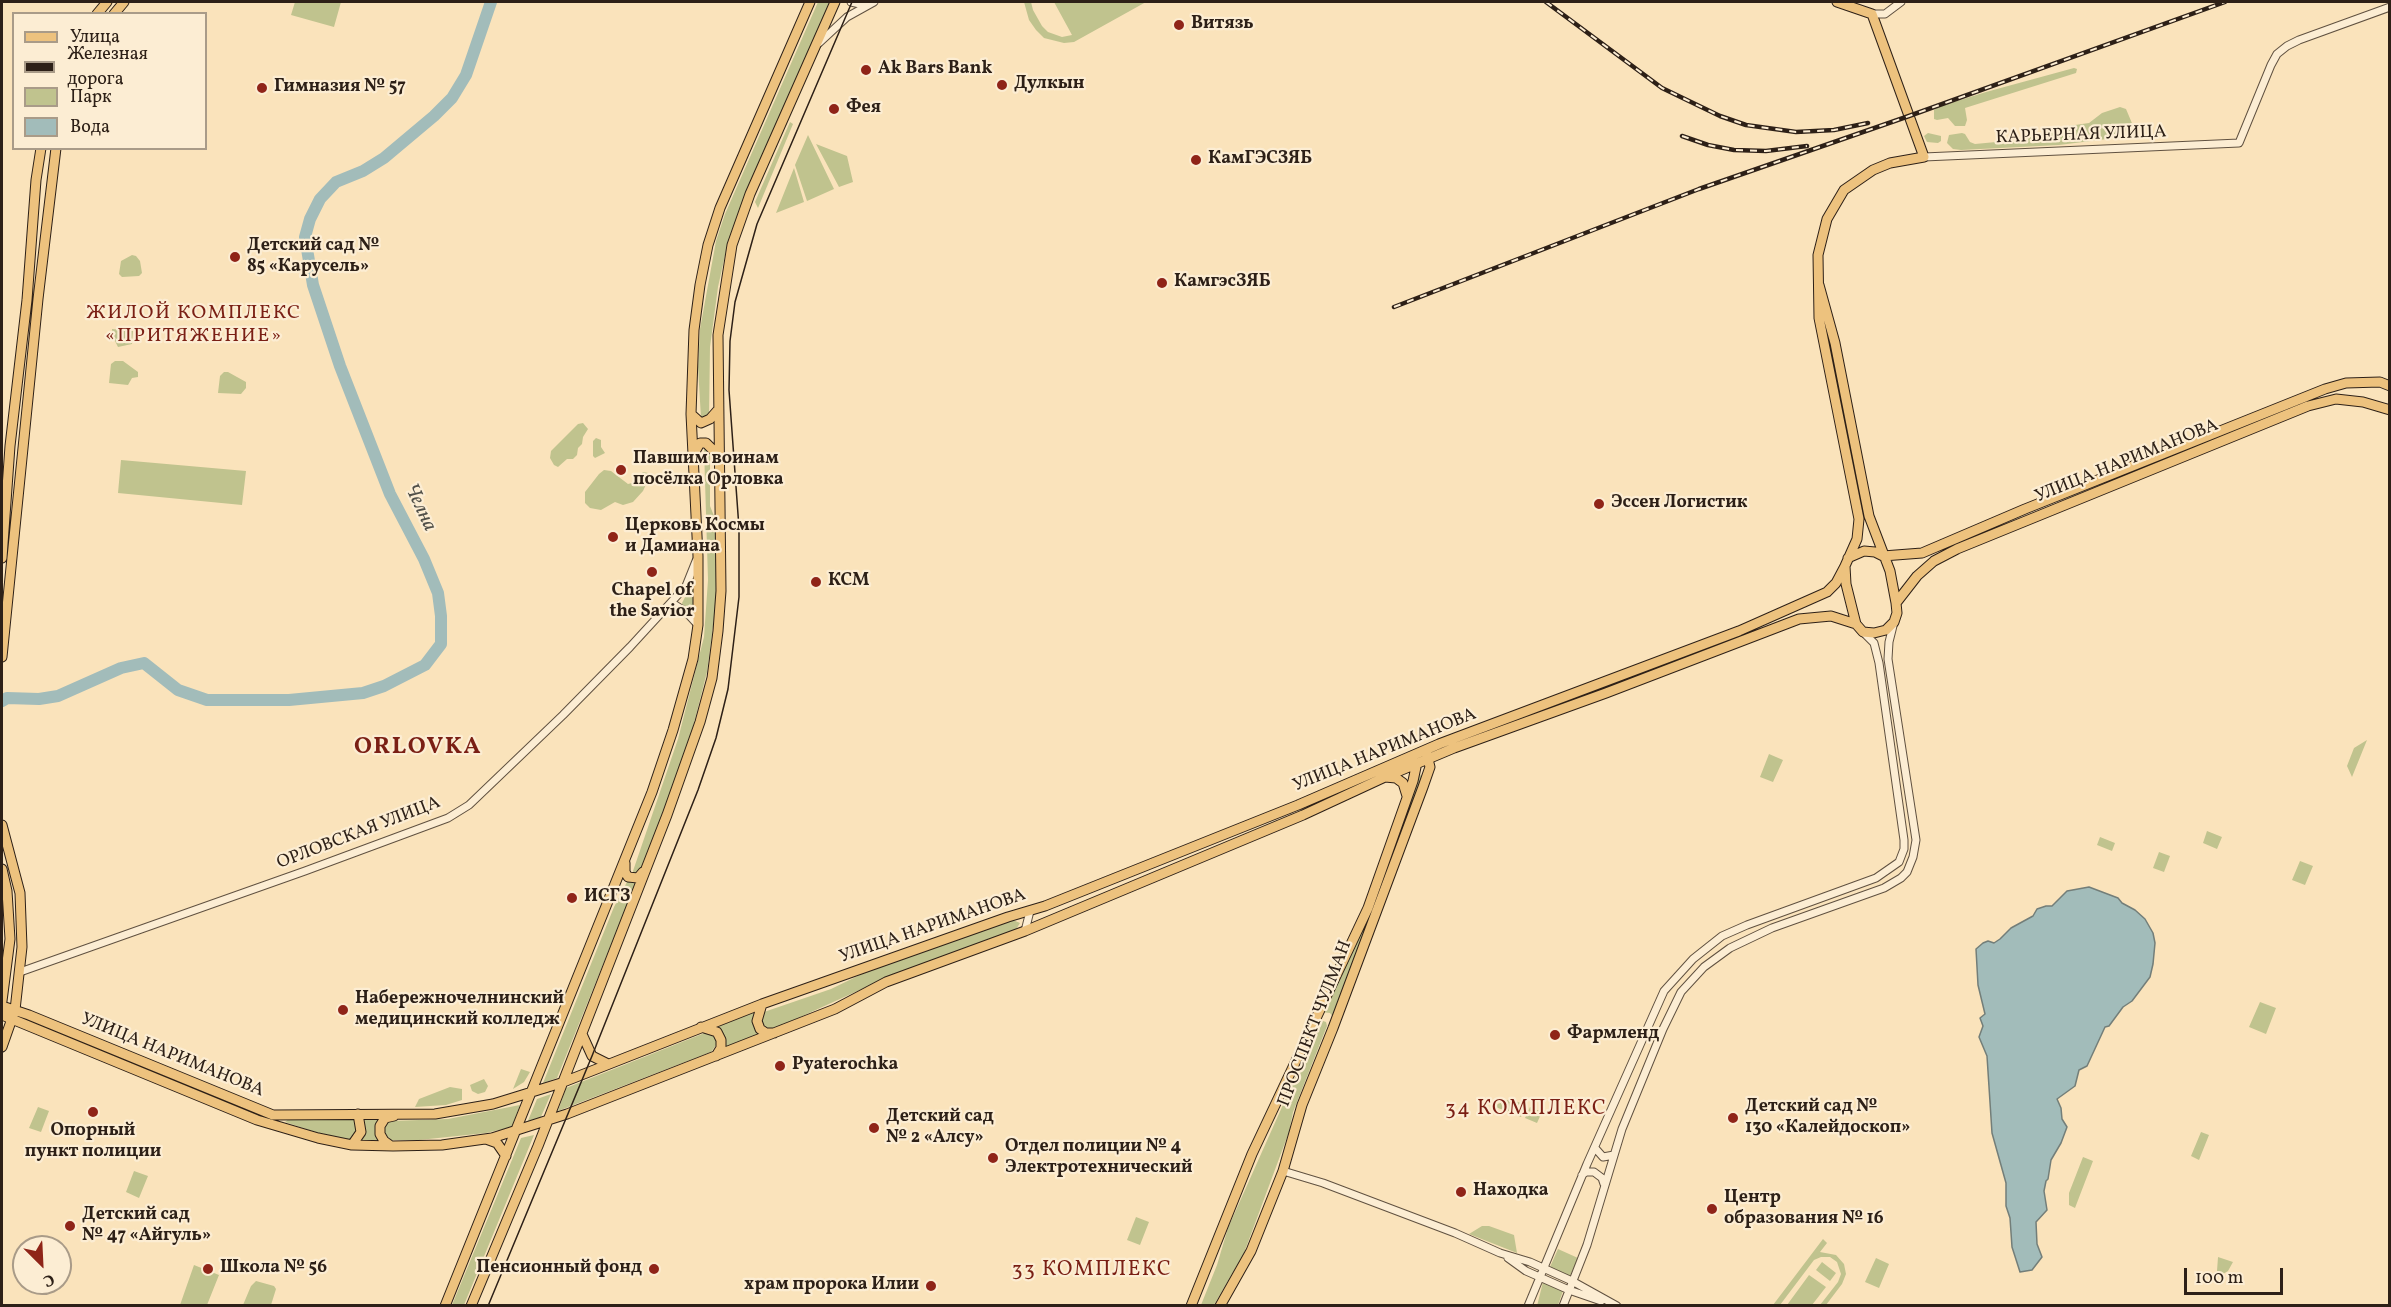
<!DOCTYPE html>
<meta charset="utf-8">
<style>
body{margin:0}
#map{position:relative;width:2391px;height:1307px;overflow:hidden;background:#fae3bb;font-family:Vollkorn,serif}
canvas{display:block}
.frame{position:absolute;inset:0;border:3px solid #2d2017;pointer-events:none}
.legend{position:absolute;left:12px;top:12px;width:195px;height:138px;box-sizing:border-box;background:#fcedd3;border:2px solid #a99b88;margin:0;padding:8px 10px;list-style:none;font-size:18px;color:#2d2017}
.legend li{display:flex;align-items:center;gap:12px;height:30px}
.legend b{width:30px;border:2px solid #a99b88}
.north{position:absolute;left:12px;top:1235px;width:60px;height:60px;box-sizing:border-box;background:#fcedd3;border:2px solid #a99b88;border-radius:50%;rotate:156deg;font-size:16px;font-weight:700;line-height:24px;text-align:center;color:#2d2017}
.north::after{content:'';display:block;margin:auto;width:21px;height:27px;background:#8f2418;clip-path:polygon(50% 0,100% 100%,50% 72%,0 100%)}
.scale{position:absolute;left:2184px;top:1268px;width:99px;height:27px;box-sizing:border-box;border:3px solid #2d2017;border-top:0;padding-left:8px;font-size:18px;line-height:21px;white-space:nowrap;color:#2d2017;-webkit-text-stroke:4px #fcedd3;paint-order:stroke}
</style>
<div id="map">
<canvas width="2391" height="1307"></canvas>
<div class="frame"></div>
<ul class="legend">
<li><b style="height:8px;background:#edc27e"></b>Улица</li>
<li><b style="height:8px;background:#2d2017"></b>Железная дорога</li>
<li><b style="height:16px;background:#c0c38e"></b>Парк</li>
<li><b style="height:16px;background:#a2bcba"></b>Вода</li>
</ul>
<div class="north">С</div>
<div class="scale">100 m</div>
</div>
<script>
const context = document.querySelector('canvas').getContext('2d');
context.lineJoin = 'round';
function fillPath(path, color) { context.fillStyle = color; context.fill(path, 'evenodd'); }
const shape = rows => new Path2D(rows.map(r => 'M' + r).join(''));
function strokePath(path, color, width, dash) { context.strokeStyle = color; context.lineWidth = width; context.lineCap = dash ? 'butt' : 'round'; context.setLineDash(dash || []); context.stroke(path); }
function label(font, color, halo, rows, align = 'center') {
  context.font = font + ' Vollkorn,serif'; context.lineWidth = 4.5; context.setLineDash([]); context.textBaseline = 'middle'; context.strokeStyle = halo; context.fillStyle = color; for (const [text, x, y, turn = 0] of rows) {
    context.save(); context.translate(x, y); context.rotate((+turn || 0) * Math.PI / 180); context.textAlign = isNaN(turn) ? turn : align; if (halo) context.strokeText(text, 0, 0); context.fillText(text, 0, 0); context.restore();
  }
}
const green = shape([
 [295,2,341,2,334,27,291,15],
 [818,2,830,2,747,190,726,251,718,287,710,347,709,417,708,419,701,418,698,367,700,329,716,241,725,214],
 [1024,2,1031,2,1033,10,1042,26,1048,32,1062,37,1072,35,1054,2,1146,2,1074,42,1064,43,1044,38,1036,30,1029,20],
 [2074,68,2077,69,2076,73,1965,108,1967,120,1965,126,1955,126,1948,118,1937,120,1934,119,1934,110,1938,107,1986,92],
 [2120,107,2126,109,2134,128,2107,139,2059,145,1961,150,1953,149,1947,143,1949,135,1962,133,1965,134,1970,142,1975,144,1996,142,2007,144,2034,136,2042,136,2061,127,2089,123,2102,113],
 [790,122,793,124,758,208,755,202],
 [1928,133,1941,136,1941,141,1938,143,1927,142,1924,136],
 [808,135,834,189,807,201,795,165],
 [816,144,847,156,853,182,839,187],
 [794,168,804,202,776,213],
 [132,255,136,256,140,261,142,273,139,276,122,277,119,274,121,261],
 [112,329,133,331,132,344,118,347,112,335],
 [115,361,123,361,138,372,138,377,132,378,128,385,109,383,111,364],
 [224,372,228,372,246,382,246,388,241,394,218,393,220,376],
 [583,423,588,429,583,437,582,444,578,448,577,455,573,459,567,459,558,467,554,465,550,458,551,451,578,424],
 [596,438,601,440,601,447,605,453,595,458,593,456,593,441],
 [707,446,710,447,710,506,716,521,718,589,707,672,690,739,679,772,640,873,634,874,633,871,678,739,704,637,708,580,704,448],
 [121,460,246,471,242,505,118,493],
 [604,470,611,471,628,484,632,483,643,472,648,473,649,478,643,491,633,502,623,505,615,502,601,510,590,508,585,503,585,492,599,474],
 [695,578,694,615,683,607,682,603],
 [2367,740,2352,777,2347,766,2354,748],
 [1769,754,1783,760,1773,782,1760,777],
 [1420,774,1422,778,1333,1017,1330,1013,1321,1012,1367,920],
 [2207,831,2222,837,2217,849,2203,843],
 [2100,837,2115,843,2112,851,2097,845],
 [2159,852,2170,856,2164,872,2153,868],
 [2300,861,2313,866,2305,885,2292,880],
 [628,880,636,883,557,1078,543,1083,614,907],
 [1013,920,1020,923,1015,931,897,973,774,1029,763,1027,761,1018,764,1012,831,989,868,971],
 [2260,1002,2276,1008,2266,1034,2249,1027],
 [754,1012,753,1025,761,1034,725,1050,725,1037,720,1029,714,1027],
 [1323,1021,1326,1022,1327,1026,1293,1112,1289,1132,1244,1253,1214,1305,1201,1305,1217,1265,1228,1228,1319,1024],
 [707,1032,716,1038,717,1044,711,1052,558,1111,566,1088],
 [521,1069,530,1072,524,1082,513,1089],
 [484,1079,488,1086,485,1092,478,1094,472,1091,470,1085],
 [450,1087,462,1089,462,1100,446,1105,415,1107,419,1099],
 [551,1094,540,1119,527,1123,537,1099],
 [1510,1099,1526,1105,1521,1117,1493,1106],
 [520,1105,512,1127,486,1133,419,1140,391,1140,384,1133,385,1124,390,1121,448,1119],
 [38,1107,49,1111,41,1132,29,1128],
 [1530,1107,1542,1112,1537,1123,1525,1118],
 [363,1118,381,1119,377,1126,378,1142,360,1141,365,1128],
 [289,1119,355,1120,357,1133,352,1140,315,1132,285,1122],
 [2201,1132,2209,1135,2199,1160,2191,1156],
 [534,1135,464,1305,452,1305,521,1138],
 [2083,1157,2093,1161,2075,1208,2069,1205,2069,1193],
 [134,1171,148,1176,139,1198,126,1192],
 [1136,1217,1149,1222,1140,1245,1127,1240],
 [1482,1226,1489,1226,1514,1235,1517,1253,1469,1234],
 [1823,1239,1827,1243,1820,1252,1836,1255,1844,1264,1846,1274,1842,1284,1826,1305,1820,1305,1838,1282,1841,1274,1837,1262,1830,1257,1821,1257,1814,1260,1780,1305,1773,1305],
 [1558,1249,1578,1258,1570,1276,1550,1267],
 [2218,1257,2233,1262,2228,1271,2223,1274,2217,1271],
 [1876,1258,1889,1264,1879,1288,1865,1282],
 [1822,1262,1836,1273,1830,1281,1816,1270],
 [194,1265,219,1275,207,1305,180,1305],
 [1809,1275,1826,1287,1812,1305,1787,1305],
 [256,1281,274,1286,276,1289,271,1305,243,1305,251,1286],
 [1543,1282,1563,1291,1558,1305,1537,1306]
]);
const water = shape([
 [2089,887,2118,898,2122,903,2135,910,2145,919,2153,933,2155,943,2153,964,2150,977,2132,1001,2123,1007,2109,1026,2105,1027,2087,1066,2079,1070,2075,1086,2057,1099,2061,1108,2062,1119,2067,1127,2061,1143,2051,1160,2048,1179,2046,1181,2044,1191,2047,1210,2036,1222,2037,1244,2042,1257,2032,1270,2020,1272,2012,1247,2010,1218,2006,1206,2006,1183,1992,1133,1987,1056,1979,1037,1983,1026,1980,1018,1985,1014,1978,985,1976,949,1983,943,1988,941,1994,943,2000,939,2011,928,2033,916,2037,909,2046,906,2052,906,2067,891,2089,887]
]);
const river = shape([
 [2,701,7,698,39,699,58,696,121,668,144,663,178,690,207,700,289,700,363,693,384,686,425,665,441,644,441,616,438,593,424,559,390,494,340,366,313,285,305,237,310,219,320,199,336,182,363,171,384,158,434,116,452,98,466,75,491,2]
]);
const minor = shape([
 [851,2,860,4,866,3],
 [1872,14,1885,14,1901,2],
 [819,43,847,17,874,2],
 [1924,157,2239,143,2271,65,2277,54,2287,46,2299,40,2390,7],
 [672,603,686,612,698,625],
 [1025,931,1030,911],
 [20,972,305,871,448,818,469,805,563,715,630,647,686,586,696,561],
 [1595,1148,1603,1157,1614,1155],
 [1283,1171,1323,1183,1455,1233,1500,1253,1530,1262,1572,1281,1617,1306],
 [1582,1175,1586,1172,1594,1172,1602,1178,1604,1184],
 [1508,1258,1526,1271,1569,1290,1601,1301],
 [1528,1306,1587,1164,1664,991,1693,959,1722,936,1747,925,1876,878,1899,862,1904,849,1904,840,1879,663,1874,643,1863,632],
 [1563,1306,1587,1245,1622,1129,1663,1029,1681,992,1704,967,1730,948,1772,928,1884,888,1901,878,1907,872,1913,857,1916,840,1888,659,1889,642,1894,622]
]);
const major = shape([
 [97,14,107,2],
 [114,14,124,2],
 [1819,285,1835,343,1869,516,1890,571,1896,603,1897,613,1894,622,1886,630,1874,633,1863,632,1856,624,1846,584,1845,566,1857,539,1859,519,1819,318,1818,255,1827,219,1844,190,1873,170,1890,163,1924,157,1872,14,1837,2],
 [691,414,701,423,710,419,717,411],
 [693,455,700,443,706,443,717,454],
 [2,558,10,446,27,300,36,180,41,148],
 [1848,558,1864,551,1875,552,1883,556,1922,553,2025,509,2325,389,2346,383,2380,382,2390,386],
 [1896,603,1917,576,1934,561,1957,549,2308,406,2336,399,2363,402,2390,410],
 [2,657,38,299,56,148],
 [1385,777,1396,778,1403,783,1407,796],
 [2,825,20,893,22,947,15,1010,2,1047],
 [625,863,625,872,628,877,638,878,643,872],
 [2,869,7,891,10,939,2,1001],
 [762,1004,757,1021,760,1029,766,1033,774,1033],
 [2,1006,29,1015,273,1115,435,1114,493,1104,561,1083,762,1004,1008,917,1045,906,1298,805,1439,744,1739,631,1827,592,1836,583,1845,566],
 [2,1015,257,1120,318,1138,352,1145,393,1146,442,1145,492,1138,567,1114,835,1009,886,982,1025,931,1303,815,1385,777,1454,748,1606,693,1799,619,1831,616,1856,624],
 [701,1027,717,1032,721,1040,721,1048,716,1056],
 [582,1034,592,1056,608,1064],
 [486,1139,497,1143,506,1156],
 [352,1145,361,1132,358,1114],
 [391,1146,384,1141,380,1134,380,1126,385,1118,394,1116],
 [445,1306,652,792,673,730,693,659,698,625,698,556,691,414,694,330,700,285,708,245,720,208,810,2],
 [471,1306,538,1146,667,815,700,722,712,678,718,631,721,591,718,335,732,245,750,194,835,2],
 [1191,1306,1252,1154,1368,908,1413,781,1416,767,1414,761],
 [1220,1306,1251,1251,1283,1171,1302,1105,1333,1028,1423,787,1430,767,1427,755]
]);
const tram = shape([
 [488,1306,592,1056,698,790,716,738,728,689,739,597,739,528,729,390,730,341,735,302,757,224,852,2]
]);
const rail = shape([
 [1546,2,1662,88,1720,116,1746,125,1796,132,1834,130,1868,123],
 [1682,136,1708,145,1734,150,1766,151,1807,146],
 [1394,307,1699,189,1909,116,2225,2]
]);
const markers = [
 [1179,25,6,"#8f2418"],
 [866,70,6,"#8f2418"],
 [1002,85,6,"#8f2418"],
 [262,88,6,"#8f2418"],
 [834,109,6,"#8f2418"],
 [1196,160,6,"#8f2418"],
 [235,257,6,"#8f2418"],
 [1162,283,6,"#8f2418"],
 [621,470,6,"#8f2418"],
 [1599,504,6,"#8f2418"],
 [613,537,6,"#8f2418"],
 [652,572,6,"#8f2418"],
 [816,582,6,"#8f2418"],
 [572,898,6,"#8f2418"],
 [343,1010,6,"#8f2418"],
 [1555,1035,6,"#8f2418"],
 [780,1066,6,"#8f2418"],
 [93,1112,6,"#8f2418"],
 [1733,1118,6,"#8f2418"],
 [874,1128,6,"#8f2418"],
 [993,1158,6,"#8f2418"],
 [1461,1192,6,"#8f2418"],
 [1712,1209,6,"#8f2418"],
 [70,1226,6,"#8f2418"],
 [208,1269,6,"#8f2418"],
 [654,1269,6,"#8f2418"],
 [931,1286,6,"#8f2418"]
];
const poiNames = [
 ["Витязь",1191,25],
 ["Ak Bars Bank",878,70],
 ["Дулкын",1014,85],
 ["Гимназия № 57",274,88],
 ["Фея",846,109],
 ["КамГЭСЗЯБ",1208,160],
 ["Детский сад №",247,247],
 ["85 «Карусель»",247,268],
 ["КамгэсЗЯБ",1174,283],
 ["Павшим воинам",633,460],
 ["посёлка Орловка",633,481],
 ["Эссен Логистик",1611,504],
 ["Церковь Космы",625,527],
 ["и Дамиана",625,548],
 ["КСМ",828,582],
 ["Chapel of",652,592,"center"],
 ["the Savior",652,613,"center"],
 ["ИСГЗ",584,898],
 ["Набережночелнинский",355,1000],
 ["медицинский колледж",355,1021],
 ["Фармленд",1567,1035],
 ["Pyaterochka",792,1066],
 ["Детский сад №",1745,1108],
 ["130 «Калейдоскоп»",1745,1129],
 ["Детский сад",886,1118],
 ["№ 2 «Алсу»",886,1139],
 ["Опорный",93,1132,"center"],
 ["пункт полиции",93,1153,"center"],
 ["Отдел полиции № 4",1005,1148],
 ["Электротехнический",1005,1169],
 ["Находка",1473,1192],
 ["Центр",1724,1199],
 ["образования № 16",1724,1220],
 ["Детский сад",82,1216],
 ["№ 47 «Айгуль»",82,1237],
 ["Школа № 56",220,1269],
 ["Пенсионный фонд",642,1269,"right"],
 ["храм пророка Илии",919,1286,"right"]
];
const streetNames = [
 ["КАРЬЕРНАЯ УЛИЦА",2081,136,-2],
 ["УЛИЦА НАРИМАНОВА",2127,462,-22],
 ["УЛИЦА НАРИМАНОВА",1385,751,-22],
 ["ОРЛОВСКАЯ УЛИЦА",359,834,-21],
 ["УЛИЦА НАРИМАНОВА",933,927,-19],
 ["ПРОСПЕКТ ЧУЛМАН",1316,1024,-69],
 ["УЛИЦА НАРИМАНОВА",172,1056,22]
];
const neighbourhoodNames = [
 ["ЖИЛОЙ КОМПЛЕКС",194,314],
 ["«ПРИТЯЖЕНИЕ»",194,337]
];
const waterNames = [
 ["Челна",419,508,65]
];
const quarterNames = [
 ["34 КОМПЛЕКС",1526,1110],
 ["33 КОМПЛЕКС",1092,1271]
];
const districtNames = [
 ["ORLOVKA",418,749]
];
fillPath(green, '#c0c38e');
fillPath(water, '#a2bcba');
strokePath(water, '#737e79', 1.5);
strokePath(river, '#a2bcba', 12);
strokePath(minor, '#605140', 9);
strokePath(major, '#2d2017', 11);
strokePath(minor, '#fcedd3', 7);
strokePath(major, '#edc27e', 9);
strokePath(tram, '#2d2017', 1.5);
strokePath(rail, '#2d2017', 4.5);
strokePath(rail, '#fcedd3', 2, [7]);
for (const [x, y, r, color] of markers) { const dot = new Path2D(); dot.arc(x, y, r, 0, 2 * Math.PI); context.fillStyle = color; context.fill(dot); strokePath(dot, '#fcedd3', 2); }
label('bold 18px', '#2d2017', '#fcedd3', poiNames, 'left');
label('18px', '#2d2017', '#fcedd3', streetNames);
context.letterSpacing = '1.5px';
label('20px', '#7a1f14', '#fcedd3', neighbourhoodNames);
context.letterSpacing = '0px';
label('italic 20px', '#504f48', '#fcedd3', waterNames);
context.letterSpacing = '1.5px';
label('21px', '#7a1f14', '#fcedd3', quarterNames);
context.letterSpacing = '0px';
context.letterSpacing = '1.5px';
label('bold 24px', '#7a1f14', '#fcedd3', districtNames);
context.letterSpacing = '0px';
</script>
